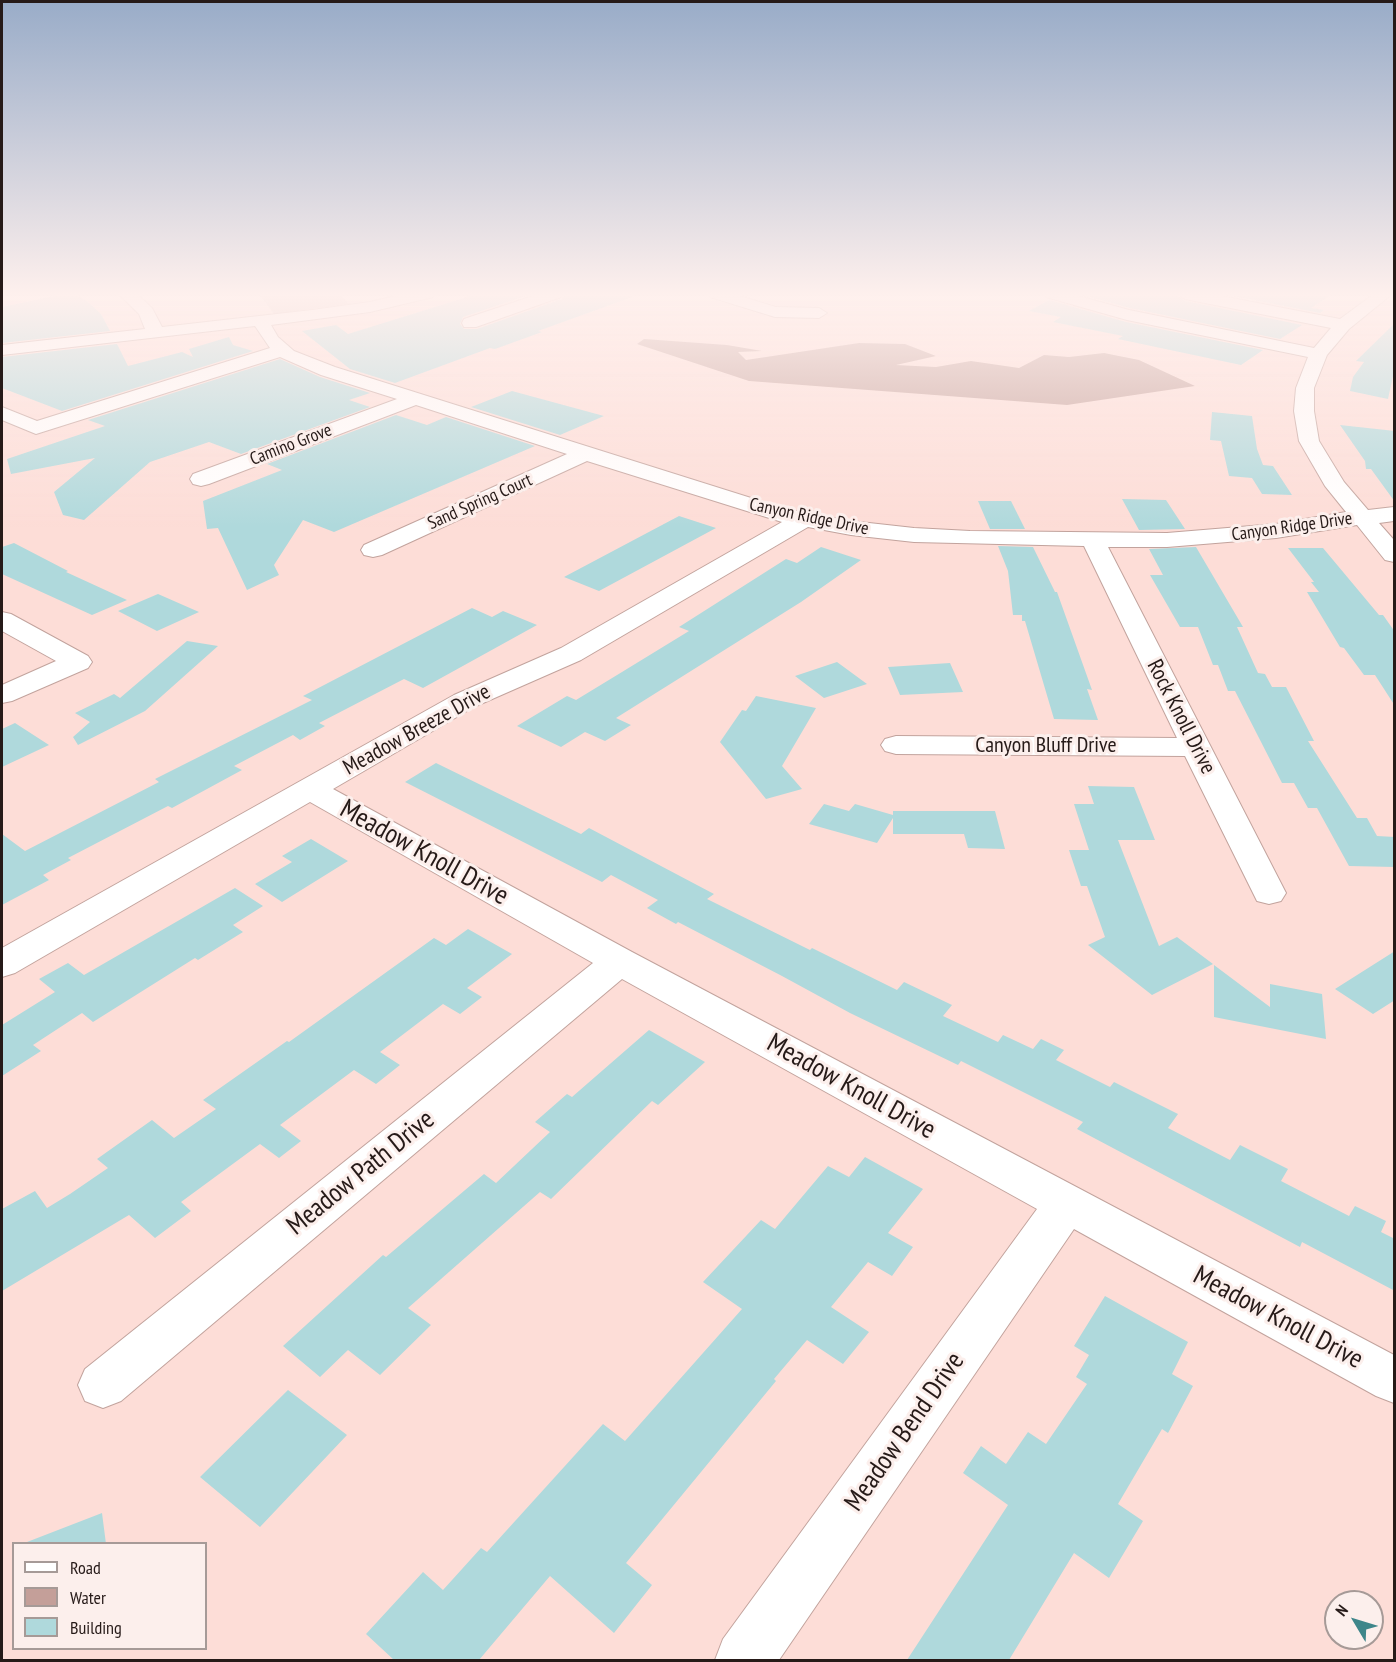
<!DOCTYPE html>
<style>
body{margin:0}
#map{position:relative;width:1396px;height:1662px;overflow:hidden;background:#fdddd7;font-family:"PT Sans Narrow",sans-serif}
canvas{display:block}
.frame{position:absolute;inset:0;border:3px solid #261a18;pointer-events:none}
.legend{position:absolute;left:12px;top:1542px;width:195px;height:108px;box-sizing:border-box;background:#fcefec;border:2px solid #a69a97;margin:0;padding:8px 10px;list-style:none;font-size:18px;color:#261a18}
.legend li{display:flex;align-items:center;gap:12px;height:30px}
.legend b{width:30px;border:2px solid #a69a97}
.north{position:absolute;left:1324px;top:1590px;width:60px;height:60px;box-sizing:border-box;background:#fcefec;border:2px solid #a69a97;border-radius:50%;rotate:308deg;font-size:16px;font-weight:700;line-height:24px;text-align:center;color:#261a18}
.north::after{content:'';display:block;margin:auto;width:21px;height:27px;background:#3e868a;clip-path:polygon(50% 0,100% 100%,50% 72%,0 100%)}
</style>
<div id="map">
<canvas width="1396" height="1662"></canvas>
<div class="frame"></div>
<ul class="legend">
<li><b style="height:8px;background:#fff"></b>Road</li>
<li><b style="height:16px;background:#c49f99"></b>Water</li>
<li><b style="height:16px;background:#afd9dc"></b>Building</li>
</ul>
<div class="north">N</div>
</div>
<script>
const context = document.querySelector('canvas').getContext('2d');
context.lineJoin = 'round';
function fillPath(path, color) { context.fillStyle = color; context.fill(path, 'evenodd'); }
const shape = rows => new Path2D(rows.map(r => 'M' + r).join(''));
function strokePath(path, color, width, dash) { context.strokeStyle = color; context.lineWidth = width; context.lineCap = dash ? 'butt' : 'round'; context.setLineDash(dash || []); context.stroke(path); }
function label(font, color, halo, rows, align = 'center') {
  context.font = font + ' "PT Sans Narrow",sans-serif'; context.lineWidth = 6; context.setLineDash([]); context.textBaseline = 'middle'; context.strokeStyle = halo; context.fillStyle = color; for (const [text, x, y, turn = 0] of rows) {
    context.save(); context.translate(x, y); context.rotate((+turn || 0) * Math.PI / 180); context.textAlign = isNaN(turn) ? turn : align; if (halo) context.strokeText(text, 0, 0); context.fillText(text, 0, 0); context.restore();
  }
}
const green = shape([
 [259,294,339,294,349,304,274,314]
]);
const water = shape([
 [644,339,727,345,762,351,738,352,746,360,859,343,905,344,936,356,896,365,936,367,971,361,1019,368,1044,355,1069,357,1104,353,1139,360,1195,386,1067,405,749,381,637,344]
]);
const building = shape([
 [64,294,74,294,88,302,101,314,110,331,2,343,2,307],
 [477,294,531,294,463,317,460,324,464,329,477,329,562,299,565,294,631,294,632,297,538,331,542,332,495,349,490,348,395,383,350,369,302,331,336,325,348,334],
 [1080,294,1175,294,1185,301,1302,325,1280,339,1130,308],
 [1224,294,1332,294,1311,308,1324,310,1320,313],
 [1049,300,1126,322,1263,350,1241,365,1118,339,1123,336,1053,322,1061,317,1029,311],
 [1395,323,1395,367,1388,399,1350,391,1353,377,1364,362,1356,361],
 [229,337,233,345,253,351,62,411,2,388,2,357,117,344,128,366,182,352,193,357,189,349],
 [280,359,320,377,370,393,349,400,370,407,241,454,209,442,150,462,84,520,63,515,54,492,95,458,11,474,7,459,105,426,88,420],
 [512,391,604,416,560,435,471,407],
 [1212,412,1252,416,1257,449,1263,465,1273,466,1292,495,1262,494,1252,478,1229,476,1221,441,1210,440],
 [396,415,427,425,446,417,535,446,334,532,303,520,274,565,279,575,247,590,218,528,207,529,203,501,282,470,267,464],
 [1340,425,1395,431,1395,502,1371,469,1366,469,1365,461],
 [1122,499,1166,500,1185,529,1139,530],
 [978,501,1011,501,1025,529,990,529],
 [679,516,716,528,599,591,564,577],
 [14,543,68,571,66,572,127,600,92,615,2,574,2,547],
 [998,546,1033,547,1055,592,1057,592,1092,690,1087,689,1098,720,1054,719,1025,621,1022,621,1022,615,1013,615,1008,571],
 [821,547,861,560,801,602,616,718,631,725,605,741,585,732,561,747,517,726,567,696,576,700,622,672,689,631,679,627,786,559,797,563],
 [1196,547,1243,627,1237,627,1258,673,1265,674,1272,687,1286,687,1314,741,1308,741,1357,818,1367,818,1377,836,1395,837,1395,867,1349,866,1317,808,1308,808,1294,783,1282,783,1235,691,1228,691,1218,665,1213,665,1198,627,1180,627,1150,575,1163,575,1149,549],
 [1288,548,1323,548,1379,615,1383,615,1395,632,1395,706,1375,675,1364,675,1344,648,1340,647,1307,592,1319,592,1311,582,1314,582],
 [158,594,199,612,157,631,118,611],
 [472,608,492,617,503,611,537,625,423,688,404,679,319,723,325,726,300,740,293,735,234,766,242,770,172,808,168,806,68,858,71,860,43,875,49,880,2,905,2,834,25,851,159,782,155,779,312,700,303,696],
 [187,641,218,646,145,711,78,745,73,737,90,722,75,713,114,694,120,698],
 [837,662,867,684,824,698,795,676],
 [950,663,963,692,900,695,888,667],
 [756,696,816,708,782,766,802,789,766,799,720,742,742,710,746,711],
 [15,723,49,745,2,767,2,729],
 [436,763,581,834,589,828,714,894,707,899,810,950,812,948,897,990,904,982,952,1005,943,1016,998,1042,1003,1035,1033,1049,1041,1039,1064,1050,1056,1060,1110,1087,1114,1082,1178,1114,1168,1128,1230,1160,1240,1145,1288,1169,1281,1181,1349,1216,1355,1206,1386,1221,1381,1232,1395,1239,1395,1291,1302,1242,1300,1247,1077,1129,1083,1122,961,1061,958,1065,850,1013,782,976,678,922,676,924,647,908,658,900,611,875,602,882,405,782],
 [1088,786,1134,787,1155,840,1118,840,1159,946,1177,937,1213,964,1152,995,1088,945,1105,937,1087,886,1081,886,1069,850,1089,850,1074,804,1094,804],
 [824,804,849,811,855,804,893,815,893,811,995,811,1005,849,968,848,964,834,893,834,893,818,877,843,809,824],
 [311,839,348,861,282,902,255,884,292,862,282,856],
 [235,888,263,906,233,925,243,932,198,960,195,958,93,1022,82,1013,33,1045,41,1051,2,1076,2,1025,55,992,39,979,68,963,84,975],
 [468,929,512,954,467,988,482,997,460,1014,443,1004,380,1052,400,1065,376,1084,354,1070,280,1125,301,1141,279,1158,260,1144,181,1202,191,1211,155,1238,129,1215,2,1291,2,1209,35,1191,47,1208,70,1194,108,1168,97,1159,152,1120,174,1138,216,1109,203,1100,287,1041,289,1042,434,938,446,945],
 [1395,951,1395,1000,1373,1014,1335,989],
 [1214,965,1270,1007,1270,984,1322,994,1326,1039,1214,1017],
 [649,1030,705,1062,658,1105,652,1101,551,1199,540,1192,408,1308,431,1325,380,1375,348,1350,320,1377,283,1346,383,1255,386,1257,484,1174,496,1183,550,1132,535,1122,567,1094,572,1097],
 [865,1157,923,1189,888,1233,913,1247,892,1276,868,1262,831,1307,869,1332,843,1364,807,1340,774,1379,776,1381,626,1563,652,1585,614,1633,550,1576,479,1660,394,1660,366,1634,423,1572,443,1590,481,1548,487,1552,603,1424,625,1441,742,1309,703,1282,761,1220,775,1229,828,1166,849,1177],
 [1105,1296,1188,1342,1172,1374,1193,1386,1168,1433,1162,1429,1118,1504,1143,1521,1109,1578,1074,1553,1009,1660,907,1660,1008,1505,963,1473,981,1446,1006,1464,1028,1432,1046,1444,1087,1384,1076,1377,1089,1355,1074,1346],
 [288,1390,347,1435,260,1527,200,1477],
 [102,1513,106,1544,28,1544,27,1542]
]);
const minor = shape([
 [119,294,137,294,152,308,162,327,312,310,370,302,405,294,435,294,433,297,370,312,271,325,278,337,294,351,335,367,786,509,851,521,914,528,970,531,1167,533,1276,524,1346,512,1325,486,1299,441,1294,411,1296,388,1308,357,1127,320,1046,297,1044,294,1071,294,1129,310,1314,348,1331,328,1185,299,1177,294,1211,294,1340,319,1374,294,1392,294,1349,329,1327,355,1314,388,1314,411,1319,441,1344,482,1368,510,1394,507,1394,521,1379,523,1394,540,1394,562,1385,560,1357,525,1276,538,1167,547,1108,547,1286,893,1281,901,1269,904,1257,901,1185,756,896,754,885,751,881,745,885,739,896,736,1177,738,1084,546,914,542,851,535,808,527,581,660,474,707,333,789,632,952,1394,1355,1394,1403,1376,1396,1074,1229,779,1660,715,1660,723,1639,1037,1209,622,979,121,1401,103,1408,85,1401,78,1385,85,1369,593,963,310,802,15,973,2,977,2,948,454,695,561,648,782,522,587,461,382,555,373,557,364,555,361,550,364,545,567,454,416,405,209,484,201,486,193,484,190,479,193,474,397,399,321,375,280,357,36,434,2,420,2,407,37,421,270,348,255,326,2,355,2,345,145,329,139,314,119,294],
 [539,294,563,294,561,297,476,327,464,327,462,323,464,319,539,294],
 [708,294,733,294,776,307,819,308,827,313,819,318,775,317,710,297,708,294],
 [2,612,11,614,88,656,92,662,88,668,12,701,2,703,2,685,56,661,2,631,2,612]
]);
const farStreetnames = [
 ["Camino Grove",291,445,-21],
 ["Sand Spring Court",480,502,-24],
 ["Canyon Ridge Drive",809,517,12],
 ["Canyon Ridge Drive",1292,527,-8]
];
const streetNames = [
 ["Rock Knoll Drive",1181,717,63],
 ["Meadow Breeze Drive",417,730,-29],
 ["Canyon Bluff Drive",1046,746]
];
const nearStreetnames = [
 ["Meadow Knoll Drive",424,853,29],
 ["Meadow Knoll Drive",851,1087,29],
 ["Meadow Path Drive",361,1173,-39],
 ["Meadow Knoll Drive",1278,1318,28],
 ["Meadow Bend Drive",905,1432,-55]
];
fillPath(green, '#d9c1bd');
fillPath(water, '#c49f99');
fillPath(building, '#afd9dc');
strokePath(minor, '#c2a39d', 2);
fillPath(minor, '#fff');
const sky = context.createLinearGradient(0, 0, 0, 527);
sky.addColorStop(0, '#99acc8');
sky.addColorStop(0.56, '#fef0ed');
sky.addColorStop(1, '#fef0ed00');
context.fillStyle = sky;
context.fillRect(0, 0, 1396, 527);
label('18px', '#261a18', '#fcefec', farStreetnames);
label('22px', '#261a18', '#fcefec', streetNames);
label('27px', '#261a18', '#fcefec', nearStreetnames);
</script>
